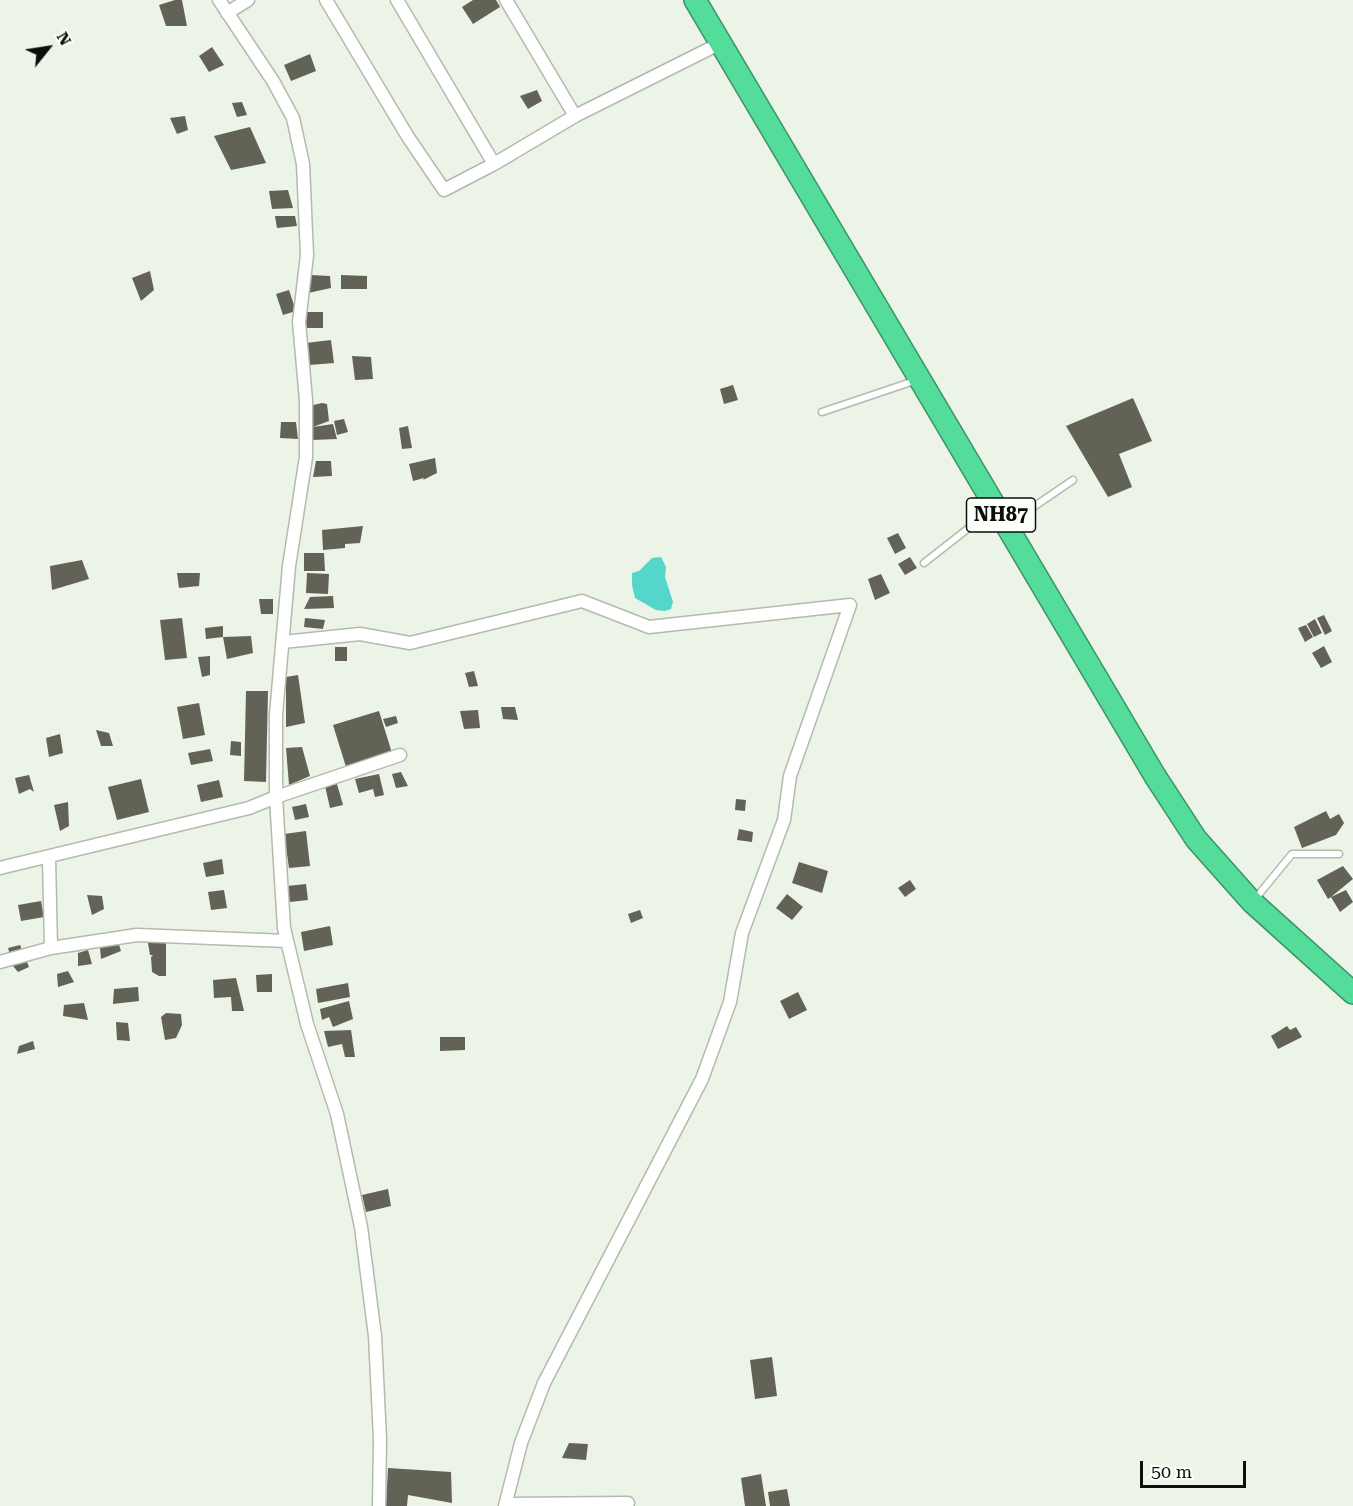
<!DOCTYPE html>
<style>
body{margin:0}
#map{position:relative;width:1353px;height:1506px;overflow:hidden;background:#ecf3e7;font-family:"Roboto Serif",serif}
canvas{display:block}
.north{position:absolute;left:18px;top:18px;width:60px;height:60px;-webkit-text-stroke:4px #fcfffa;paint-order:stroke;rotate:60deg;font-size:16px;font-weight:700;line-height:24px;text-align:center;color:#0c0e0a}
.north::after{content:'';display:block;margin:auto;width:21px;height:27px;background:#0c0e0a;clip-path:polygon(50% 0,100% 100%,50% 72%,0 100%)}
.scale{position:absolute;left:1140px;top:1461px;width:106px;height:27px;box-sizing:border-box;border:3px solid #0c0e0a;border-top:0;padding-left:8px;font-size:18px;line-height:21px;white-space:nowrap;color:#0c0e0a;-webkit-text-stroke:4px #fcfffa;paint-order:stroke}
</style>
<div id="map">
<canvas width="1353" height="1506"></canvas>
<div class="north">N</div>
<div class="scale">50 m</div>
</div>
<script>
const context = document.querySelector('canvas').getContext('2d');
context.lineJoin = 'round';
function fillPath(path, color) { context.fillStyle = color; context.fill(path, 'evenodd'); }
const shape = rows => new Path2D(rows.map(r => 'M' + r).join(''));
function strokePath(path, color, width, dash) { context.strokeStyle = color; context.lineWidth = width; context.lineCap = dash ? 'butt' : 'round'; context.setLineDash(dash || []); context.stroke(path); }
function label(font, color, halo, rows, align = 'center') {
  context.font = font + ' "Roboto Serif",serif'; context.lineWidth = 6; context.setLineDash([]); context.textBaseline = 'middle'; context.strokeStyle = halo; context.fillStyle = color; for (const [text, x, y, turn = 0] of rows) {
    context.save(); context.translate(x, y); context.rotate((+turn || 0) * Math.PI / 180); context.textAlign = isNaN(turn) ? turn : align; if (halo) context.strokeText(text, 0, 0); context.fillText(text, 0, 0); context.restore();
  }
}
const water = shape([
 [661,557,666,567,665,577,673,602,671,609,665,611,656,610,635,598,632,585,632,573,639,571,652,558]
]);
const building = shape([
 [175,0,182,0,187,26,166,26,159,5],
 [473,0,496,0,500,7,473,24,462,7],
 [212,47,224,65,209,72,199,56],
 [310,54,316,71,291,81,284,65],
 [537,90,542,101,528,109,520,96],
 [242,102,247,115,237,117,232,103],
 [185,116,188,130,177,134,170,118],
 [250,127,266,163,231,170,214,136],
 [288,190,293,208,272,209,269,191],
 [275,216,295,216,297,226,277,228],
 [150,271,154,290,141,301,132,278],
 [311,275,330,276,331,288,308,293],
 [341,275,367,276,367,289,341,289],
 [289,290,296,311,283,315,276,294],
 [306,312,323,312,323,328,306,328],
 [331,340,334,363,309,365,306,343],
 [352,356,371,357,373,379,355,380],
 [733,385,738,400,724,404,720,389],
 [1133,398,1152,441,1119,454,1132,487,1108,497,1066,426],
 [322,403,327,404,329,421,313,427,333,424,337,439,312,440,313,427,309,406],
 [344,419,348,432,337,435,334,421],
 [281,422,296,422,298,439,280,438],
 [408,426,412,448,402,449,399,428],
 [435,458,437,473,423,480,424,478,413,481,409,464],
 [316,461,331,461,332,476,313,477],
 [363,526,360,543,345,544,345,548,323,550,322,530],
 [898,533,906,548,895,554,887,538],
 [304,553,324,553,325,571,304,571],
 [910,557,917,568,905,575,898,564],
 [82,560,89,579,52,590,50,566],
 [177,573,200,573,199,586,179,588],
 [307,573,329,574,328,594,306,593],
 [881,574,890,593,875,600,868,579],
 [333,596,334,608,304,609,310,597],
 [259,599,273,599,273,614,261,614],
 [1324,615,1332,631,1325,635,1317,618],
 [182,618,187,658,165,660,160,620],
 [305,618,325,620,323,629,304,627],
 [1315,619,1322,633,1314,637,1307,624],
 [1306,625,1313,637,1305,642,1298,628],
 [223,626,223,637,206,639,205,628],
 [251,636,253,653,227,659,223,637],
 [1324,646,1332,662,1321,668,1312,653],
 [335,647,347,647,347,661,335,661],
 [210,656,210,675,202,677,198,657],
 [474,671,478,686,469,687,465,673],
 [298,675,305,723,286,727,286,677],
 [246,691,268,691,266,782,244,781],
 [199,703,205,735,183,739,177,707],
 [501,707,515,707,518,720,503,719],
 [478,710,480,728,464,729,460,711],
 [379,711,392,753,346,767,333,725],
 [396,716,398,723,386,727,383,719],
 [96,730,109,733,113,746,101,746],
 [60,734,63,753,49,757,46,738],
 [231,741,241,742,241,756,230,755],
 [302,747,310,776,289,785,286,748],
 [210,749,213,761,191,765,188,753],
 [401,772,408,786,396,788,392,774],
 [379,774,384,795,375,797,373,789,359,793,355,779],
 [29,775,34,792,30,789,19,794,15,778],
 [141,779,149,812,117,820,108,787],
 [219,780,223,797,201,802,197,785],
 [337,784,343,805,330,808,325,786],
 [736,799,746,800,745,811,735,810],
 [68,802,69,826,60,831,54,805],
 [306,804,309,817,295,820,292,807],
 [1326,811,1330,819,1339,814,1344,823,1336,835,1302,848,1294,827],
 [739,829,753,832,752,842,737,840],
 [306,831,310,866,289,868,284,834],
 [222,859,224,874,206,877,203,863],
 [799,862,828,871,822,893,792,883],
 [1343,866,1353,879,1331,897,1346,890,1353,902,1340,912,1331,897,1328,899,1317,880],
 [910,880,916,889,905,897,898,888],
 [306,884,308,900,290,902,287,886],
 [224,890,227,908,211,910,208,892],
 [787,894,803,907,792,920,776,908],
 [87,895,102,896,104,909,92,915],
 [41,901,44,917,21,921,18,905],
 [640,910,643,918,631,923,628,914],
 [330,926,333,945,304,951,301,932],
 [117,938,121,951,101,959,100,948],
 [148,943,166,943,166,976,159,976,152,972,151,957,153,955,150,955],
 [20,945,29,967,18,972,13,966,8,948],
 [88,950,92,964,78,966,78,953],
 [68,971,74,982,58,987,57,974],
 [272,974,272,992,257,992,256,975],
 [236,978,244,1011,232,1011,231,997,214,998,213,980],
 [348,983,350,997,318,1003,316,989],
 [138,987,139,1001,113,1004,114,989],
 [798,992,807,1010,789,1019,780,1001],
 [349,1001,353,1019,333,1027,329,1017,322,1020,320,1009],
 [84,1003,88,1020,63,1016,64,1005],
 [166,1013,181,1014,182,1025,176,1038,165,1040,161,1017],
 [116,1022,128,1023,130,1041,117,1040],
 [1287,1026,1290,1030,1296,1027,1302,1037,1278,1049,1271,1036],
 [351,1030,355,1057,345,1057,342,1044,328,1047,324,1031],
 [440,1037,465,1037,465,1050,440,1051],
 [33,1041,35,1049,17,1054,19,1046],
 [388,1189,391,1206,366,1212,362,1195],
 [772,1357,777,1396,755,1399,750,1360],
 [569,1443,588,1444,586,1460,562,1458],
 [388,1468,451,1472,452,1503,408,1495,407,1506,386,1506],
 [761,1474,766,1506,745,1506,741,1478],
 [787,1489,790,1506,770,1506,768,1492]
]);
const lane = shape([
 [822,412,917,380],
 [1010,523,1073,480],
 [924,563,993,509],
 [1255,899,1292,854,1339,854]
]);
const street = shape([
 [219,0,273,81,293,118,303,164,307,255,299,322,306,400,306,457,289,566,276,715,276,797,284,928,307,1024,337,1114,361,1227,375,1336,380,1439,379,1506],
 [326,0,408,137,444,190,494,164],
 [397,0,494,164,575,116],
 [506,0,575,116,721,43],
 [227,13,248,0],
 [283,642,360,634,410,643,582,601,649,627,850,605,790,776,784,820,742,933,730,1002,702,1079,544,1383,521,1443,505,1506],
 [49,858,51,948],
 [0,868,249,808,276,797,400,755],
 [0,962,51,948,137,935,287,941],
 [506,1504,628,1503]
]);
const highway = shape([
 [695,0,1155,776,1196,839,1252,902,1353,993]
]);
const shields = [
 [1001,515,69]
];
const shieldNames = [
 ["NH87",1001,515]
];
fillPath(water, '#54d6cb');
fillPath(building, '#636257');
strokePath(lane, '#b3baae', 9);
strokePath(street, '#b3baae', 15);
strokePath(highway, '#3b9468', 24);
strokePath(lane, '#fff', 6);
strokePath(street, '#fff', 12);
strokePath(highway, '#54dc9a', 21);
for (const [x, y, w] of shields) { const box = new Path2D(); box.roundRect(x - w / 2, y - 17, w, 34, 4.5); context.fillStyle = '#fcfffa'; context.fill(box); strokePath(box, '#0c0e0a', 1.5); }
label('bold 20px', '#0c0e0a', null, shieldNames);
</script>
